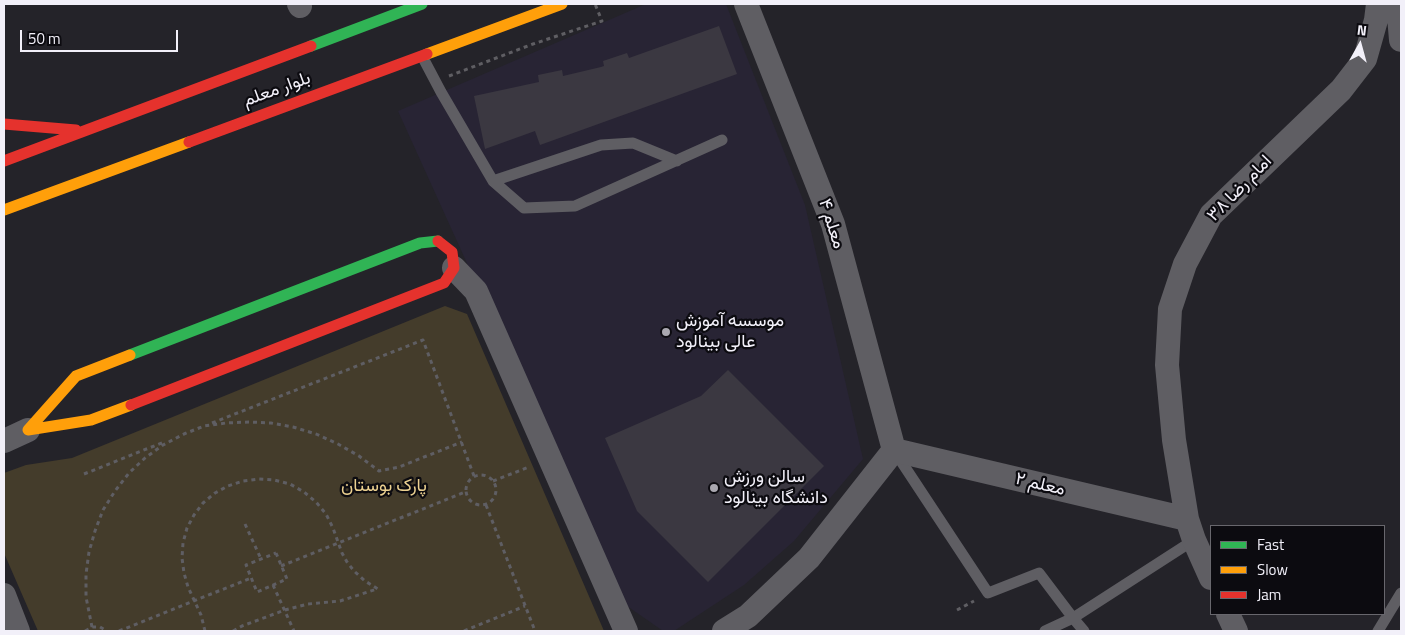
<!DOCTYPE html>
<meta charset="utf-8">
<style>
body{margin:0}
#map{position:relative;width:1405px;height:635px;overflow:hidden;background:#242329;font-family:"Titillium Web",sans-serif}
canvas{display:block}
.frame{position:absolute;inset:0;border:5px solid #f2f0f9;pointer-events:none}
.legend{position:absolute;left:1210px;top:525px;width:175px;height:90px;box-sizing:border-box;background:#0c0b10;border:1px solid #68676d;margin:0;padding:6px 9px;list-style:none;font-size:15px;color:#f2f0f9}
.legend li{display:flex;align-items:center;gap:10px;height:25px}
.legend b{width:25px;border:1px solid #68676d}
.north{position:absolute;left:1335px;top:20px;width:50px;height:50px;-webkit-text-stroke:4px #0c0b10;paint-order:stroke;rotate:7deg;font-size:14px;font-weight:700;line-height:20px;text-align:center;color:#f2f0f9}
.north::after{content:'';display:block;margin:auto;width:18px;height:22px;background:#f2f0f9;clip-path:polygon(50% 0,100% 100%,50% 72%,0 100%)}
.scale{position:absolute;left:20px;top:30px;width:158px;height:22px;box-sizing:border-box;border:2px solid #f2f0f9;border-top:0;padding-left:6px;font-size:15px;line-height:18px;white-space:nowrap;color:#f2f0f9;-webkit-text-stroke:4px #0c0b10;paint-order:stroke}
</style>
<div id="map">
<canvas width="1405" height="635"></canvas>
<div class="frame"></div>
<ul class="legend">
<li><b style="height:6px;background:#30b455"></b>Fast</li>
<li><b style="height:6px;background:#ff9f0a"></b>Slow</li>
<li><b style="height:6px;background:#e5322d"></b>Jam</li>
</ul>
<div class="north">N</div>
<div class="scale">50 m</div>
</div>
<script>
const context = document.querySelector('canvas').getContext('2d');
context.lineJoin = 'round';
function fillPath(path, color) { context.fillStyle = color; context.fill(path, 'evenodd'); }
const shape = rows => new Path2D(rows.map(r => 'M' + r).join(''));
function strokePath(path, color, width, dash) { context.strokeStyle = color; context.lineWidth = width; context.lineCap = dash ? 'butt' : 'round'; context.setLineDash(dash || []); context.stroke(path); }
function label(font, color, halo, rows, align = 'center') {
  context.font = font + ' "Titillium Web",Vazirmatn,sans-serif'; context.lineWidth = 4.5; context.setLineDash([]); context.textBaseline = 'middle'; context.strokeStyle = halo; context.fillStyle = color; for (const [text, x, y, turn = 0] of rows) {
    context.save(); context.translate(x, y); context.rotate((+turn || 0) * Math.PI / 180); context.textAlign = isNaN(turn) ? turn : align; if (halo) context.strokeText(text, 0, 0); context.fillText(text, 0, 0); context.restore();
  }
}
const built = shape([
 [646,4,726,4,805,205,863,459,794,541,744,585,674,631,663,631,620,601,398,111]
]);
const green = shape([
 [445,306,467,314,604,631,38,631,4,553,4,473,26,465,72,458]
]);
const building = shape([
 [719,26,737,74,540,145,535,131,485,149,474,96,539,82,538,75,562,70,563,76,601,67,604,66,603,61,627,53,629,58],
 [728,370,824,466,708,582,637,511,605,438,701,396]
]);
const path = shape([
 [449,76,533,44,602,21,595,4],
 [212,423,423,340,474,476],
 [84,474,164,442],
 '466 490a15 15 0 1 1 30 0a15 15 0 1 1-30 0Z',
 [493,481,529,467],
 [486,505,535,631],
 [245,524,261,559],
 [276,553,287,579,257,592,246,565,276,553],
 [281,566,465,492],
 [273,585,294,631],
 [957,610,974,601],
 [92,627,86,597,86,574,89,552,95,531,103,510,115,491,129,473,145,458,163,445,184,434,204,426,226,423,249,422,271,423,293,427,316,434,338,444,359,456,379,471,399,467,462,442],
 [85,631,93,627,100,627,107,631],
 [119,631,251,578],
 [205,631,201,615,188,587,184,573,182,558,183,543,187,528,194,515,203,503,215,493,228,486,243,481,259,479,274,480,290,484,304,492,316,502,326,514,333,528,342,553,347,562,354,571,365,581,378,589],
 [233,631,242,626,285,610,308,604,340,601,377,589],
 [464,631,525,606]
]);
const lane = shape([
 [422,56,441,92,493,181,524,208,575,206,722,140],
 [493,181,601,145,633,143,677,161],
 [895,452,988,593,1039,573,1073,618,1084,631],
 [1045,631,1073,618,1194,540],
 [1378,631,1401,593]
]);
const street = shape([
 [299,4,300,6],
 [746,4,833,224,894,450],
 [1398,4,1401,40],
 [454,268,476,291,626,631],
 [4,441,28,430],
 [894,450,1187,519],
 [1211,578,1194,540,1187,519,1174,440,1167,365,1170,309,1185,264,1211,215,1341,90,1365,59,1376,20,1378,4],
 [4,595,18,631],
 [1228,614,1236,631],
 [724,631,748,616,809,558,894,450]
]);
const fast = shape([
 [311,46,422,4],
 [130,355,420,243,438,241]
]);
const slow = shape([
 [427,54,562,4],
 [4,210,189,142],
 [130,355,76,376,28,430,91,420,131,405]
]);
const jam = shape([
 [4,124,76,130],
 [189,142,427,54],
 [4,161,311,46],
 [131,405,444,283,454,268,452,252,438,241]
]);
const markers = [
 [666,332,5,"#aaa8b0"],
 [714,488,5,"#aaa8b0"]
];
const streetNames = [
 ["بلوار معلم",277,90,-20],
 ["امام رضا ۳۸",1240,189,-46],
 ["معلم ۴",831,224,72],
 ["معلم ۲",1040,485,13]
];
const poiNames = [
 ["موسسه آموزش",676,322],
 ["عالی بینالود",676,343],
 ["سالن ورزش",724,478],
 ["دانشگاه بینالود",724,499]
];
const parkNames = [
 ["پارک بوستان",384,487]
];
fillPath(built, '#282434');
fillPath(green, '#443c2b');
fillPath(building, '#3b3841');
strokePath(path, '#5f5e63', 3, [4, 4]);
strokePath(lane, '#5f5e63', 11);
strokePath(street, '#5f5e63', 24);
strokePath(fast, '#30b455', 11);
strokePath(slow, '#ff9f0a', 11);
strokePath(jam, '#e5322d', 11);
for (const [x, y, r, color] of markers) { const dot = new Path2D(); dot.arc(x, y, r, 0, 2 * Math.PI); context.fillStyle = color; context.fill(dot); strokePath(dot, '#0c0b10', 2); }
label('18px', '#f2f0f9', '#0c0b10', streetNames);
label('18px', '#f2f0f9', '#0c0b10', poiNames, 'left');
label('18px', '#ebd090', '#0c0b10', parkNames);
</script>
